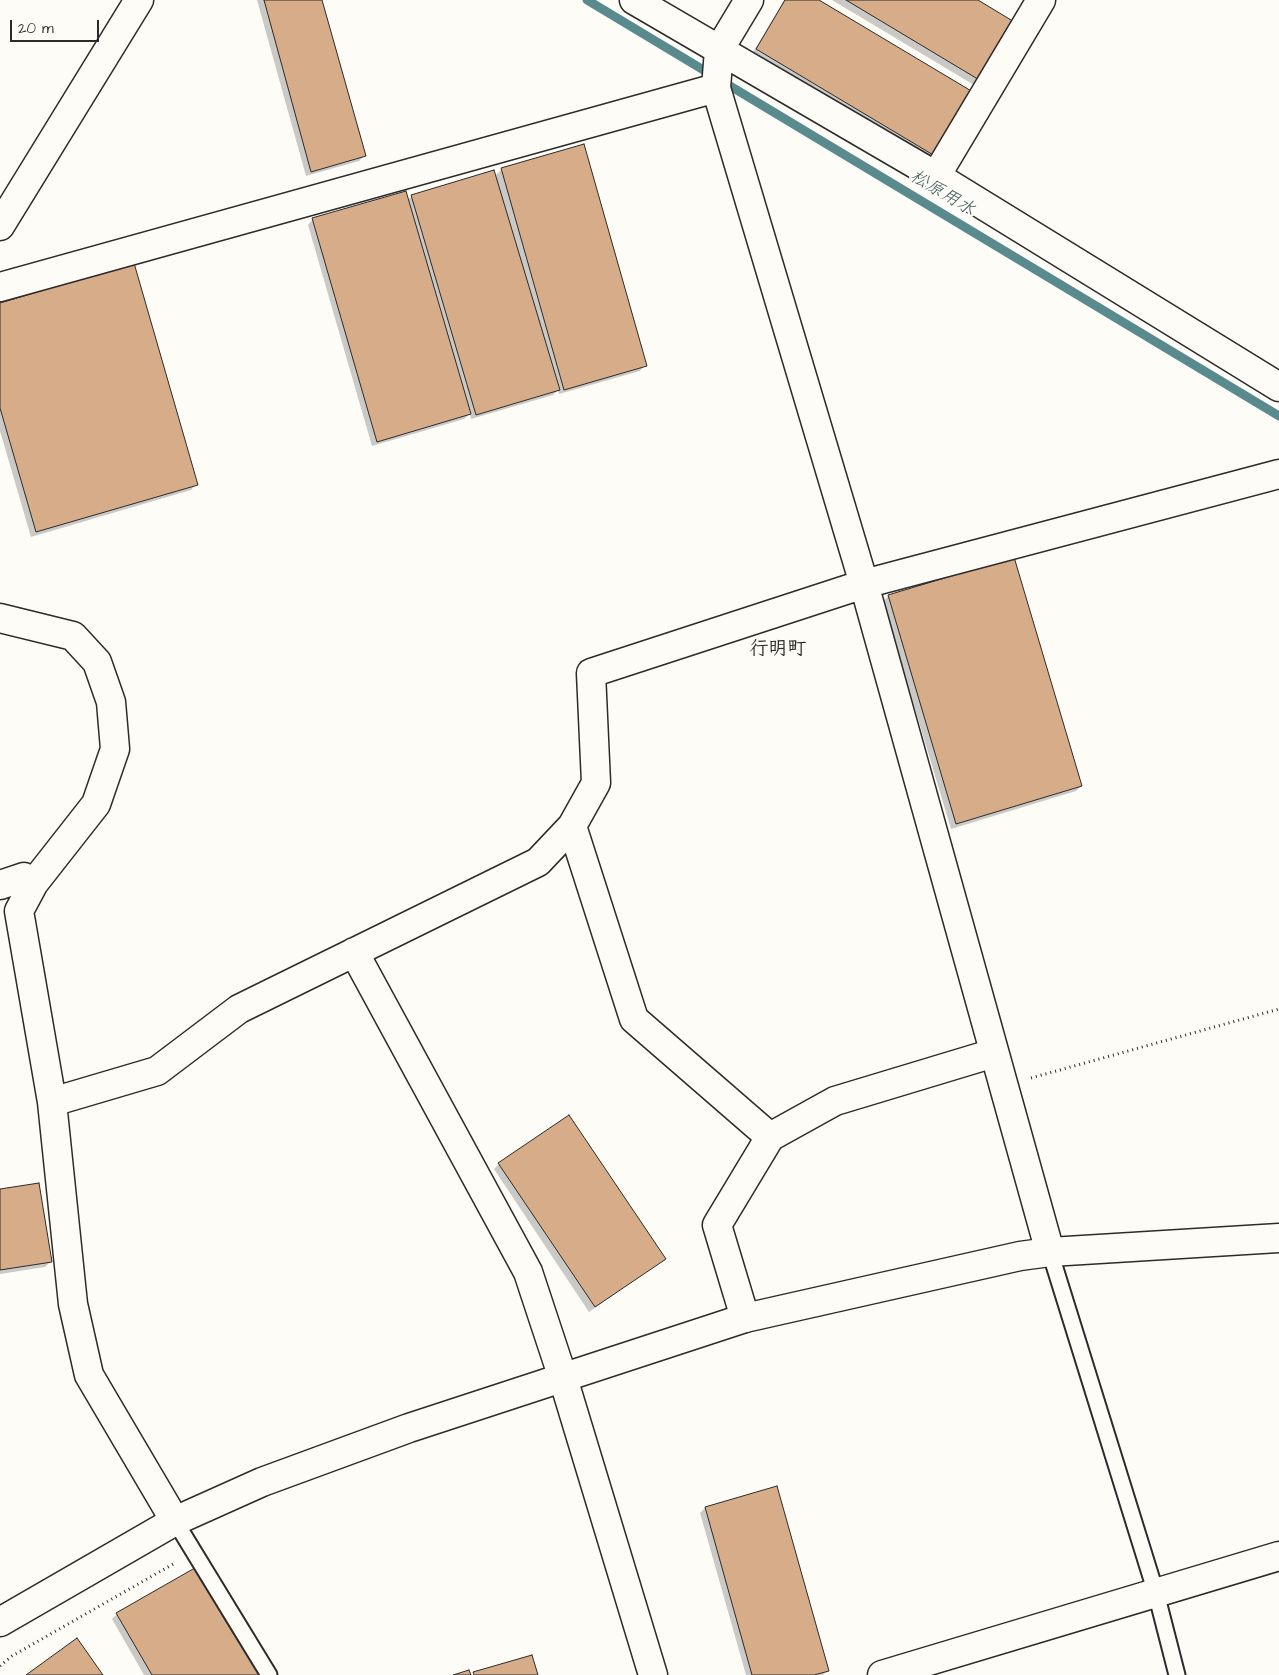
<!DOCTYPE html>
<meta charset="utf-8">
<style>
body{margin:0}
#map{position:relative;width:1279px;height:1675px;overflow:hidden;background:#fdfcf7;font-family:"Architects Daughter",sans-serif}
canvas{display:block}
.scale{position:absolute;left:10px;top:20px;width:89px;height:22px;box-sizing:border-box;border:2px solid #2b2b2b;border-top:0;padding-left:6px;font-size:15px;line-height:18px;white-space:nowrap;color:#2b2b2b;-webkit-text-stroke:4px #fdfcf7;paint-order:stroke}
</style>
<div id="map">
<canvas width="1279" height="1675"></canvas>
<div class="scale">20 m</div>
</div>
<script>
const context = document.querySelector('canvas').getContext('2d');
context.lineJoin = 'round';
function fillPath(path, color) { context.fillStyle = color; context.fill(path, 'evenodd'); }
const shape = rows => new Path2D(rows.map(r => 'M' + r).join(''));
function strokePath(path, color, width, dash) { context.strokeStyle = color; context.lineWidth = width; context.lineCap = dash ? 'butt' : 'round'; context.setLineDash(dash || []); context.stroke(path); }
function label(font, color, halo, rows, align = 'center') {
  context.font = font + ' "Architects Daughter","Klee One",sans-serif'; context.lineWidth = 4.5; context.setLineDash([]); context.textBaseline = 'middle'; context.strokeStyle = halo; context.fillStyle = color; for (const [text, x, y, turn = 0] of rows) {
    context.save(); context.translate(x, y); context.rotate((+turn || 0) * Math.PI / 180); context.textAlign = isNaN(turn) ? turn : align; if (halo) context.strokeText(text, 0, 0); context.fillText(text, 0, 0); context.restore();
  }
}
const shadow = shape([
 [257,0,321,0,364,156,359,161,306,176],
 [784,0,817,0,934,155,929,160,752,54],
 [832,0,975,0,1014,23,974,85],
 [502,169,645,365,640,371,559,394,558,390,553,395,471,419,470,414,464,419,372,446,308,225,313,219,407,201,412,196,495,176],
 [0,304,196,484,191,490,31,537,0,431],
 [888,596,1081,786,1076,791,951,829,883,602],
 [499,1164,664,1259,589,1312,494,1169],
 [0,1191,50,1262,45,1267,0,1274],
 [776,1488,828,1670,823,1675,746,1675,700,1513,705,1508],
 [117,1614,260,1675,144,1675,112,1619]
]);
const stream = shape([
 [587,0,1279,416]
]);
const building = shape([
 [264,0,322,0,366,156,311,172,264,0],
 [785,0,819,0,973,92,935,156,756,49,785,0],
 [846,0,978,0,1016,23,981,81,846,0],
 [584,144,647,366,564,390,501,168,584,144],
 [494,170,560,390,476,415,411,195,494,170],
 [406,191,471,414,377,442,312,218,406,191],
 [134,263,198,485,36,532,0,408,0,303,134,263],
 [1014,557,1082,786,956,824,888,595,1014,557],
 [569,1115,666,1259,595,1307,498,1163,569,1115],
 [39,1183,52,1262,0,1270,0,1189,39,1183],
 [777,1486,829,1671,814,1675,752,1675,705,1507,777,1486],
 [200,1565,262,1675,152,1675,116,1613,200,1565],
 [77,1638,103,1675,26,1675,77,1638],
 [532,1655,538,1675,474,1675,473,1672,532,1655],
 [469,1670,471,1675,453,1675,469,1670]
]);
const path = shape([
 [1031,1078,1279,1009],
 [0,1666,12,1656,175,1563]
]);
const lane = shape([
 [1050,1252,1156,1593,1177,1675],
 [175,1521,269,1675]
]);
const street = shape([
 [634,0,936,176,1279,387],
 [749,0,719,50,716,88,864,584,1050,1252],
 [936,176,1041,0],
 [0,226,139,0],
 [0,287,716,88],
 [0,618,73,636,97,662,111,702,115,749,96,804,34,883,19,911,52,1102,73,1304,89,1375,175,1521],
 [572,826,634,1019,770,1137],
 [0,885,24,877,34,883],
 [354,952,528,1272,563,1378,653,1675],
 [52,1102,157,1071,239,1009,538,862,572,826,596,783,591,673,864,584,1279,474],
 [745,1318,717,1225,770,1137,835,1101,994,1053],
 [882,1675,1279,1556]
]);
const secondary = shape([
 [0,1622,175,1521,262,1482,409,1428,745,1318,1020,1256,1050,1252,1279,1238]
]);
const waterNames = [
 ["松原用水",942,194,31]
];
const quarterNames = [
 ["行明町",778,650]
];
fillPath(shadow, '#0003');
strokePath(stream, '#598a8e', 9);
fillPath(building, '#d7ac88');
strokePath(building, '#2b2b2b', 1);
strokePath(lane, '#2b2b2b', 19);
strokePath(street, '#2b2b2b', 31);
strokePath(secondary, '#2b2b2b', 31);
strokePath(path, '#2b2b2b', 3, [1, 4]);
strokePath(lane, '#fdfcf7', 15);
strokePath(street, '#fdfcf7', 28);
strokePath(secondary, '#fdfcf7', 28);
label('italic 18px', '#425a5d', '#fdfcf7', waterNames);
label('bold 19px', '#2b2b2b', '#fdfcf7', quarterNames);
</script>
